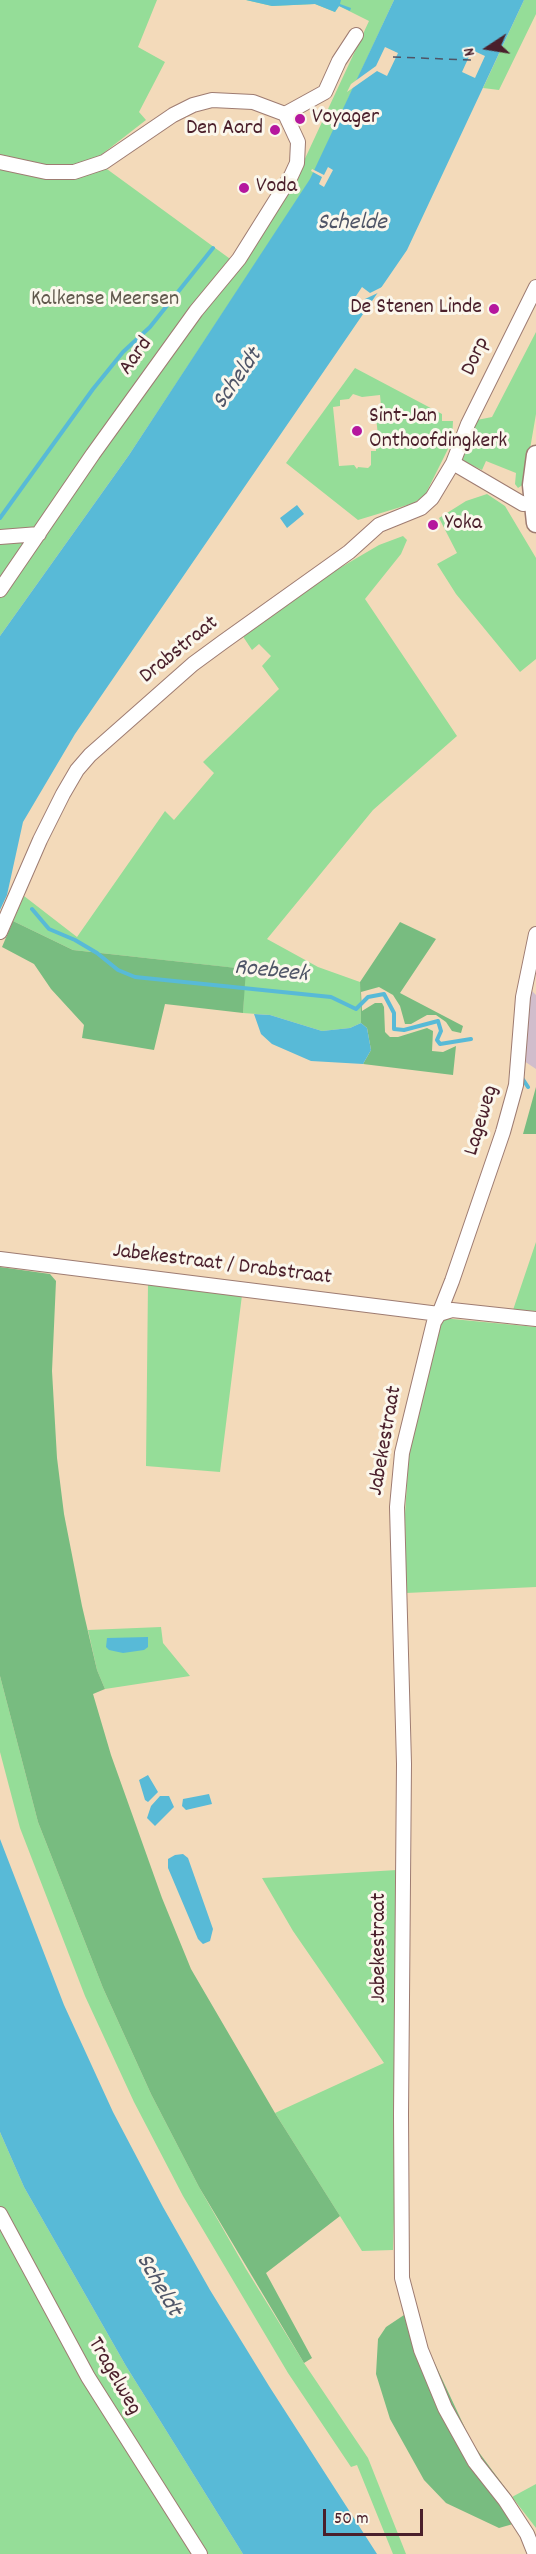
<!DOCTYPE html>
<style>
body{margin:0}
#map{position:relative;width:536px;height:2554px;overflow:hidden;background:#f3daba;font-family:Dekko,sans-serif}
canvas{display:block}
.north{position:absolute;left:458px;top:18px;width:60px;height:60px;-webkit-text-stroke:4px #fbf7ec;paint-order:stroke;rotate:258deg;font-size:16px;font-weight:700;line-height:24px;text-align:center;color:#4a1f2b}
.north::after{content:'';display:block;margin:auto;width:21px;height:27px;background:#4a1f2b;clip-path:polygon(50% 0,100% 100%,50% 72%,0 100%)}
.scale{position:absolute;left:323px;top:2509px;width:100px;height:27px;box-sizing:border-box;border:3px solid #4a1f2b;border-top:0;padding-left:8px;font-size:18px;line-height:21px;white-space:nowrap;color:#4a1f2b;-webkit-text-stroke:4px #fbf7ec;paint-order:stroke}
</style>
<div id="map">
<canvas width="536" height="2554"></canvas>
<div class="north">N</div>
<div class="scale">50 m</div>
</div>
<script>
const context = document.querySelector('canvas').getContext('2d');
context.lineJoin = 'round';
function fillPath(path, color) { context.fillStyle = color; context.fill(path, 'evenodd'); }
const shape = rows => new Path2D(rows.map(r => 'M' + r).join(''));
function strokePath(path, color, width, dash) { context.strokeStyle = color; context.lineWidth = width; context.lineCap = dash ? 'butt' : 'round'; context.setLineDash(dash || []); context.stroke(path); }
function label(font, color, halo, rows, align = 'center') {
  context.font = font + ' Dekko,sans-serif'; context.lineWidth = 6; context.setLineDash([]); context.textBaseline = 'middle'; context.strokeStyle = halo; context.fillStyle = color; for (const [text, x, y, turn = 0] of rows) {
    context.save(); context.translate(x, y); context.rotate((+turn || 0) * Math.PI / 180); context.textAlign = isNaN(turn) ? turn : align; if (halo) context.strokeText(text, 0, 0); context.fillText(text, 0, 0); context.restore();
  }
}
const industrial = shape([
 [530,989,536,995,536,1069,524,1061]
]);
const green = shape([
 [0,0,157,0,138,47,165,62,139,112,146,120,101,155,100,164,233,261,302,165,369,21,339,6,335,12,315,4,272,6,246,0,394,0,311,179,129,455,0,636],
 [524,0,536,0,536,14,499,90,483,88],
 [536,332,536,414,524,484,518,488,515,484,516,473,486,461,482,470,463,461,462,453,477,420,492,417],
 [355,368,442,414,442,421,453,421,452,441,425,495,414,503,358,520,286,463],
 [353,394,362,397,380,395,382,416,376,417,379,445,376,446,376,451,371,451,371,465,368,468,358,467,357,469,354,465,339,466,333,407,340,406,340,400,349,399],
 [487,494,505,506,536,558,536,659,520,672,456,594,437,564,457,553,439,518,466,501],
 [403,536,407,540,401,554,365,599,457,736,373,810,267,939,318,967,360,982,361,1023,350,1028,322,1031,270,1015,243,1013,245,969,73,950,13,921,24,896,77,937,165,811,174,820,214,773,203,762,279,689,262,666,271,656,259,644,252,650,242,635,338,569,379,545],
 [536,1242,536,1311,513,1310],
 [148,1283,242,1295,220,1472,146,1466],
 [442,1318,536,1327,536,1587,406,1593,405,1514,409,1453],
 [161,1627,163,1643,190,1676,105,1689,97,1670,88,1630],
 [0,1676,38,1822,103,1988,151,2094,199,2187,246,2269,304,2363,368,2458,406,2554,393,2554,357,2465,351,2467,288,2373,183,2196,134,2102,85,1996,20,1828,0,1752],
 [397,1870,398,2083,393,2250,362,2251,275,2113,384,2063,293,1931,262,1878],
 [0,2132,24,2187,126,2366,243,2554,0,2554],
 [536,2484,536,2528,512,2497]
]);
const forest = shape([
 [13,921,73,950,246,969,243,1013,165,1004,154,1050,82,1038,84,1025,51,989,34,964,2,947],
 [400,922,436,939,400,993,463,1026,461,1033,452,1031,446,1022,436,1015,427,1015,411,1024,405,1024,400,1006,393,995,379,987,361,992,362,1011,375,1003,382,1003,384,1007,385,1032,390,1037,398,1037,427,1028,433,1031,432,1051,443,1052,456,1046,453,1075,363,1064,371,1050,367,1028,361,1023,360,982],
 [536,1087,536,1134,523,1134],
 [0,1267,50,1274,56,1281,52,1371,57,1458,64,1514,82,1606,97,1670,105,1689,93,1694,111,1755,162,1898,191,1969,275,2113,340,2216,266,2273,312,2358,304,2363,199,2187,151,2094,103,1988,38,1822,0,1676],
 [407,2313,419,2317,429,2351,472,2443,512,2497,519,2514,520,2522,499,2528,446,2503,424,2480,390,2419,376,2374,378,2339,386,2327]
]);
const water = shape([
 [246,0,341,0,340,4,351,8,350,11,339,6,335,12,315,4,272,6],
 [394,0,524,0,407,250,75,734,23,822,7,895,0,910,0,636,129,455,310,179],
 [297,505,304,514,287,528,280,518],
 [254,1014,270,1015,322,1031,350,1028,361,1023,367,1028,371,1050,363,1064,311,1061,272,1044,261,1034],
 [148,1637,148,1647,144,1650,123,1653,109,1650,106,1647,107,1638],
 [148,1775,158,1792,148,1802,145,1800,139,1780],
 [209,1794,212,1804,186,1810,182,1806,183,1799],
 [160,1796,169,1796,174,1807,155,1826,147,1818,151,1806],
 [0,1839,64,2005,113,2112,163,2207,210,2290,269,2386,377,2554,243,2554,126,2366,24,2187,0,2132],
 [183,1854,188,1858,213,1929,210,1941,203,1944,198,1939,168,1868,168,1859,175,1855]
]);
const pier = shape([
 [385,47,398,53,387,76,377,71,347,92,351,84,376,66],
 [472,50,485,56,475,78,462,72],
 [328,167,333,170,324,187,319,184,322,177,311,171,312,169,324,175],
 [386,285,382,291,365,299,356,313,348,308,362,287,370,293]
]);
const stream = shape([
 [0,518,93,389,123,352,150,327,213,248],
 [32,909,49,929,75,940,97,953,118,970,135,977,331,997,356,1009,368,997,384,994,394,1013,394,1029,404,1030,438,1021,441,1031,437,1040,440,1044,471,1039],
 [522,1078,528,1087]
]);
const ferry = shape([
 [393,57,471,60]
]);
const minor = shape([
 [285,114,325,92,339,61,356,35],
 [0,162,46,172,74,172,104,162,173,115,193,105,212,100,253,102,285,114,298,142,297,163,291,176,239,259,196,311,93,454,0,590],
 [453,463,523,504,532,503],
 [0,537,39,534],
 [0,932,40,840,63,794,77,770,90,755,193,664,223,642,349,552,379,525,421,508,432,498,453,463,468,424,536,287],
 [0,1259,439,1314,452,1310,536,1319],
 [0,2214,88,2377,200,2554],
 [535,2554,527,2534,505,2500,475,2462,445,2408,421,2350,402,2278,401,2114,404,1764,397,1507,402,1453,434,1322,439,1314,452,1281,503,1132,516,1085,523,997,536,934]
]);
const secondary = shape([
 [536,455,532,485,536,523]
]);
const markers = [
 [300,119,6,"#b5179e"],
 [275,130,6,"#b5179e"],
 [244,188,6,"#b5179e"],
 [494,309,6,"#b5179e"],
 [357,431,6,"#b5179e"],
 [433,525,6,"#b5179e"]
];
const poiNames = [
 ["Voyager",312,119],
 ["Den Aard",263,130,"right"],
 ["Voda",256,188],
 ["De Stenen Linde",482,309,"right"],
 ["Sint-Jan",369,418],
 ["Onthoofdingkerk",369,443],
 ["Yoka",445,525]
];
const parkNames = [
 ["Kalkense Meersen",105,301]
];
const streetNames = [
 ["Aard",137,357,-54],
 ["Dorp",477,357,-65],
 ["Drabstraat",180,651,-39],
 ["Lageweg",483,1121,-73],
 ["Jabekestraat / Drabstraat",222,1266,7],
 ["Jabekestraat",387,1441,-80],
 ["Jabekestraat",381,1948,-90],
 ["Tragelweg",113,2377,60]
];
const waterNames = [
 ["Schelde",352,225],
 ["Scheldt",239,380,-55],
 ["Roebeek",271,973,6],
 ["Scheldt",157,2286,60]
];
fillPath(industrial, '#d1bdcc');
fillPath(green, '#95dd98');
fillPath(forest, '#78bc80');
fillPath(water, '#58bad7');
fillPath(pier, '#f3daba');
strokePath(stream, '#58bad7', 4);
strokePath(ferry, '#4f5567', 1.5, [8, 6]);
strokePath(minor, '#9e7c72', 16);
strokePath(secondary, '#9e7c72', 21);
strokePath(minor, '#fff', 14);
strokePath(secondary, '#fff', 18);
for (const [x, y, r, color] of markers) { const dot = new Path2D(); dot.arc(x, y, r, 0, 2 * Math.PI); context.fillStyle = color; context.fill(dot); strokePath(dot, '#fbf7ec', 2); }
label('22px', '#4a1f2b', '#fbf7ec', poiNames, 'left');
label('22px', '#60584c', '#fbf7ec', parkNames);
label('22px', '#4a1f2b', '#fbf7ec', streetNames);
label('italic 24px', '#4f5567', '#fbf7ec', waterNames);
</script>
